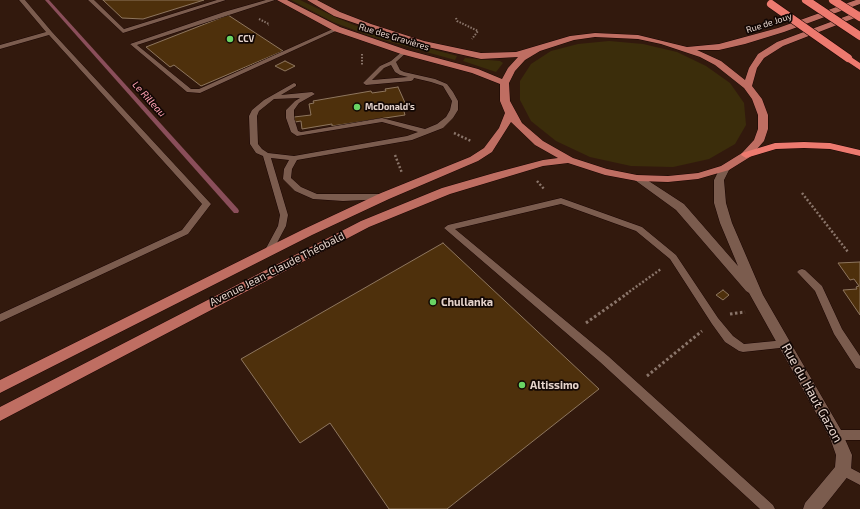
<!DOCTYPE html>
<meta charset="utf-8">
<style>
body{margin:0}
canvas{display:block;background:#32190d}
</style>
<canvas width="860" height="509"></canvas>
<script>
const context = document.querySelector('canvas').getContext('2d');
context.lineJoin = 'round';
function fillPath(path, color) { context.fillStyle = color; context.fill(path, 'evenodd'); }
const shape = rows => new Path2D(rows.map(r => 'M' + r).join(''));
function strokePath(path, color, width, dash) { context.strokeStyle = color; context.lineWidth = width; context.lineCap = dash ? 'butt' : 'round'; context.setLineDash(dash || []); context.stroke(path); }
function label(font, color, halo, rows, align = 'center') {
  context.font = font + ' "Exo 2",sans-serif'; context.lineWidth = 3.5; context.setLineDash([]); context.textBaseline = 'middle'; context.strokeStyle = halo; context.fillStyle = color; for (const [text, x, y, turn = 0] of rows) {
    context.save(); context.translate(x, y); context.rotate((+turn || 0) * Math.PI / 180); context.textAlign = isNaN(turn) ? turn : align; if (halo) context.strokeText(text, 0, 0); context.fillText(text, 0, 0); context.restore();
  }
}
const green = shape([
 [291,0,300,0,337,18,376,34,457,56,455,60,437,55,373,37,333,22],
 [609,41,643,44,677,52,706,66,730,83,744,103,746,125,735,144,709,159,673,167,631,166,590,157,556,141,531,121,520,100,520,81,531,64,551,51,578,44],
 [465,58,500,61,503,63,496,72,463,61]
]);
const stream = shape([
 [45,0,49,0,238,209,239,211,238,213,234,213,45,0]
]);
const building = shape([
 [103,0,204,0,143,19,122,18,103,0],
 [228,15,283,51,201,86,174,65,170,67,146,47,228,15],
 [285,61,295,66,285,71,275,66,285,61],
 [398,87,406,105,403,108,405,115,332,126,332,124,302,129,301,121,295,122,294,117,311,115,309,104,314,103,313,101,371,91,372,93,386,91,385,89,398,87],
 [443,243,599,389,447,509,389,509,330,423,300,443,241,359,443,243],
 [860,262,860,315,843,290,857,289,856,287,859,286,854,279,850,280,838,263,860,262],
 [723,290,729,295,723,300,716,295,723,290]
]);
const pathFar2 = shape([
 [456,18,457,21,478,31,472,39],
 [259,19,269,24,268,25],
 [362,54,362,65]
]);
const pathFar1 = shape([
 [454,133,471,141],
 [395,155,402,173],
 [537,181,544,189],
 [802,193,848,252],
 [626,294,661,269]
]);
const path = shape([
 [730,314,745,312],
 [586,323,628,293],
 [647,376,702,331]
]);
const lane = shape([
 [19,0,25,0,52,32,211,204,188,234,0,322,0,314,182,230,202,204,49,35,0,49,0,45,46,32,19,0],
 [88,0,94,0,124,29,217,0,226,0,123,33,88,0],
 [266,0,275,0,137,45,191,89,199,89,335,28,340,29,200,93,187,92,130,44,224,12,266,0],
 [404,50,407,52,396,62,400,70,404,72,435,79,447,84,453,92,458,101,458,110,453,118,443,128,412,140,297,160,292,169,291,178,301,187,317,194,388,194,389,196,385,199,343,201,313,199,295,191,283,179,284,169,289,160,271,158,288,215,286,226,271,254,265,254,264,252,278,226,280,215,263,156,256,153,250,144,249,116,252,110,264,100,294,83,296,84,296,86,281,95,312,92,315,94,299,103,294,110,294,118,298,131,301,132,382,118,425,129,437,124,446,117,450,110,452,101,443,86,431,82,414,78,413,80,411,81,366,85,363,83,380,66,391,61,404,50],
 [391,65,395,72,400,75,408,77,372,80,384,68,391,65],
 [300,98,295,101,286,110,286,118,291,132,297,136,382,122,418,132,407,136,294,156,268,153,262,149,258,144,257,116,259,111,274,99,300,98],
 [561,198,642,227,676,255,718,318,733,336,744,344,785,340,789,341,790,344,789,347,743,352,739,351,725,342,712,324,670,259,636,231,561,204,455,229,608,356,773,505,775,509,760,509,600,362,444,228,448,225,561,198],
 [802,269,805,270,822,286,842,329,860,356,860,369,856,368,834,334,815,291,799,274,797,272,799,270,802,269],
 [836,430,860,430,860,440,836,440,832,439,830,435,832,431,836,430],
 [843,464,860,473,860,485,839,474,837,470,839,466,843,464]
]);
const street = shape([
 [725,165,730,168,724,180,726,203,732,223,763,295,841,430,852,455,851,470,849,475,822,509,803,509,805,503,835,467,836,455,830,438,749,293,746,291,676,210,632,178,633,176,641,176,684,204,738,266,720,223,714,203,714,180,721,166,725,165]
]);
const primary = shape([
 [277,0,287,0,340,27,407,50,478,69,502,79,508,68,518,57,481,59,419,45,334,16,307,0,317,0,340,12,371,24,424,41,481,53,516,52,570,36,595,33,638,35,687,47,719,44,778,28,856,0,860,0,860,4,784,32,745,44,719,50,697,50,721,61,745,80,749,68,758,54,777,42,860,11,860,16,783,46,764,58,757,68,752,86,762,99,768,115,768,129,764,141,750,157,729,170,698,179,668,182,637,181,605,175,568,163,543,166,450,194,369,227,0,421,0,407,361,221,442,188,494,173,543,160,558,158,535,145,511,122,492,152,478,161,389,199,312,235,0,393,0,380,304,229,381,193,470,157,484,148,499,128,505,113,500,101,500,84,472,73,401,54,334,31,277,0],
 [595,37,638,39,661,44,700,57,715,65,744,88,752,99,758,115,758,129,754,140,742,153,721,166,698,173,668,176,637,175,607,169,573,158,543,141,522,123,510,101,509,83,515,71,525,60,540,51,574,40,595,37]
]);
const highway = shape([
 [848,55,860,63,860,70,845,60,844,58,848,55],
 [804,142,830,143,860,150,860,156,830,149,804,148,776,149,746,158,741,155,742,153,775,143,804,142]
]);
const highwayBridge = shape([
 [806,0,860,36],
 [833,0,860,17],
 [771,4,848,58]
]);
const markers = [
 [230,39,4,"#69d464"],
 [357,107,4,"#69d464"],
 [433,302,4,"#69d464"],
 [522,385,4,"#69d464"]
];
const farStreetnames = [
 ["Rue de Jouy",769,23,-18],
 ["Rue des Gravières",394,37,17]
];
const farPoinames = [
 ["CCV",238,39],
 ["McDonald's",365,107]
];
const farWaternames = [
 ["Le Rilleau",149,99,48]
];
const streetNames = [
 ["Avenue Jean-Claude Théobald",277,269,-27]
];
const poiNames = [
 ["Chullanka",441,302],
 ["Altissimo",530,385]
];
const nearStreetnames = [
 ["Rue du Haut Gazon",812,393,61]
];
fillPath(green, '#3b2d0b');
fillPath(stream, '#8a4e5a');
fillPath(building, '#4e300c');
strokePath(building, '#8e765e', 1);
strokePath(lane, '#190400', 1);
strokePath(street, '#190400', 1);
strokePath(primary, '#190400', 1);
strokePath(highway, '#190400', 1);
strokePath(pathFar2, '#8a756a', 2, [1.5, 1.5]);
strokePath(pathFar1, '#8a756a', 2.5, [2, 2]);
strokePath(path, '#8a756a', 3, [2.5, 2.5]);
fillPath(lane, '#7b5c4e');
fillPath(street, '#7b5c4e');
fillPath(primary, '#bf6e62');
fillPath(highway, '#ed7a6f');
strokePath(highwayBridge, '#190400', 9, []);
strokePath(highwayBridge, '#ed7a6f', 8);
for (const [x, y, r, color] of markers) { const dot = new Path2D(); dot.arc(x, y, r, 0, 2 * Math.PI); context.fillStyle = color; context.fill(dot); strokePath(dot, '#120704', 1.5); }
label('9px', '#e5d3cb', '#120704', farStreetnames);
label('bold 9px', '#e5d3cb', '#120704', farPoinames, 'left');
label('italic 10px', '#fea1b3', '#120704', farWaternames);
label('11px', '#e5d3cb', '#120704', streetNames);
label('bold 11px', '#e5d3cb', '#120704', poiNames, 'left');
label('13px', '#e5d3cb', '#120704', nearStreetnames);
</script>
